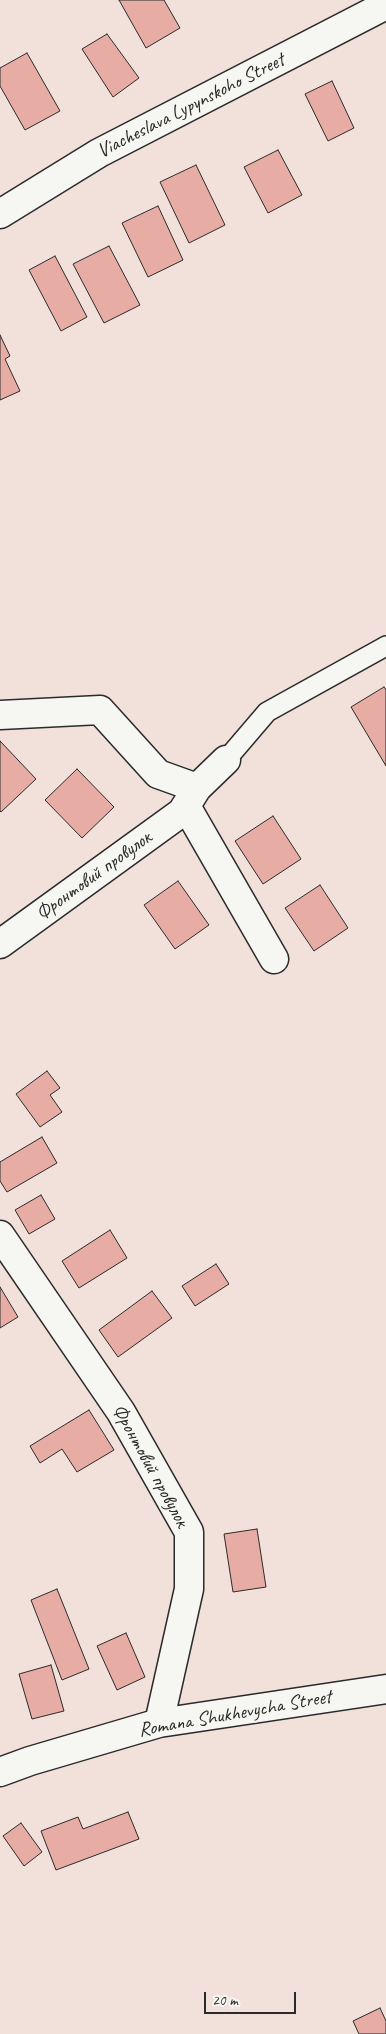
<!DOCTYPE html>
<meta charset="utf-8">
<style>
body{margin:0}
#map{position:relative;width:386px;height:2034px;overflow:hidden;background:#f2e0db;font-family:Caveat,sans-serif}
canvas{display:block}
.scale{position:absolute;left:204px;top:1992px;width:92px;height:22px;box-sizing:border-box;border:2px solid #2b2b2b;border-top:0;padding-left:6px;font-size:15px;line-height:18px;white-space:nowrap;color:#2b2b2b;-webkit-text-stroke:4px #f6f6f2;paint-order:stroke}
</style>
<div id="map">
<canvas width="386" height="2034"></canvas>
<div class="scale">20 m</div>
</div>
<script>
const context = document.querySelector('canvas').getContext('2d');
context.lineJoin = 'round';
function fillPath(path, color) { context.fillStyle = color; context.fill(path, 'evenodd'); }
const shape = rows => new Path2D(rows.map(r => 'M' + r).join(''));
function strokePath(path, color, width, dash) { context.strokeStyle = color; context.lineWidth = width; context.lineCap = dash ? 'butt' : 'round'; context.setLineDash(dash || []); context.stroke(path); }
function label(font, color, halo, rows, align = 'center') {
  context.font = font + ' Caveat,sans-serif'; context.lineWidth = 4; context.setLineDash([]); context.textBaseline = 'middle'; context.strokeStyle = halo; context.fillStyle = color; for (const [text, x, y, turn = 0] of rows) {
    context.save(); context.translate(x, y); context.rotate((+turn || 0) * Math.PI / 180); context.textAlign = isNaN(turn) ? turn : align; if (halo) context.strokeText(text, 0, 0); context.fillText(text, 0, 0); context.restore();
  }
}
const building = shape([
 [119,0,164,0,180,28,146,48,119,0],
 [107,34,139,78,113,97,82,49,107,34],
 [27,53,60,111,25,130,0,86,0,68,27,53],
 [332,81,354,128,328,141,305,94,332,81],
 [278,150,302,195,268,213,244,167,278,150],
 [196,165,225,225,189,243,160,182,196,165],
 [158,206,183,260,148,277,122,223,158,206],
 [109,246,140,305,104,323,73,264,109,246],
 [55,256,87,317,61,331,29,270,55,256],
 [0,335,10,356,5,359,20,391,0,400,0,335],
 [384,687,386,690,386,766,351,707,384,687],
 [0,741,36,779,1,812,0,811,0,741],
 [77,769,114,807,82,838,45,800,77,769],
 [273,816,301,859,263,884,235,841,273,816],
 [178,881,209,925,175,949,144,905,178,881],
 [320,885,348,928,314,951,285,908,320,885],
 [47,1071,60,1088,50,1095,62,1112,40,1127,16,1094,47,1071],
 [42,1137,57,1163,7,1192,0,1181,0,1162,42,1137],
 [41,1195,55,1219,29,1234,15,1210,41,1195],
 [110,1230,127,1258,79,1288,62,1261,110,1230],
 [216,1264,229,1284,195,1306,182,1286,216,1264],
 [0,1287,18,1317,0,1328,0,1287],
 [152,1291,172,1318,118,1357,99,1330,152,1291],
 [89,1410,114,1450,77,1472,62,1449,40,1463,30,1446,89,1410],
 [257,1529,266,1587,233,1592,224,1534,257,1529],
 [57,1589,89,1669,62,1680,31,1600,57,1589],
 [126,1633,145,1677,117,1690,97,1646,126,1633],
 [51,1665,64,1711,32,1719,19,1674,51,1665],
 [128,1812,139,1839,56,1870,41,1831,78,1817,83,1829,128,1812],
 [21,1823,42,1852,24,1866,3,1836,21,1823],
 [380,2008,386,2021,386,2034,359,2034,353,2021,380,2008]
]);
const lane = shape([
 [226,760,267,712,386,646]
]);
const street = shape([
 [0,715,100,710,158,774,197,788],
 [186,806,274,959],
 [0,944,182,812,197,788,226,760],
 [0,1235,121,1412,189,1532,189,1589,159,1723],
 [0,1772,30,1761,159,1723,386,1689]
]);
const secondary = shape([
 [0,214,99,153,386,5]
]);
const streetNames = [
 ["Viacheslava Lypynskoho Street",191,106,-27],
 ["Фронтовий провулок",94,876,-36],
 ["Фронтовий провулок",150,1466,61],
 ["Romana Shukhevycha Street",235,1714,-10]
];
fillPath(building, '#e7ada5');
strokePath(building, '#2b2b2b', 1);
strokePath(lane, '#2b2b2b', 22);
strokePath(street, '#2b2b2b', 31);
strokePath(secondary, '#2b2b2b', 31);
strokePath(lane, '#f6f6f2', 19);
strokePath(street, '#f6f6f2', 28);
strokePath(secondary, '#f6f6f2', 28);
label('20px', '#2b2b2b', '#f6f6f2', streetNames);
</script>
